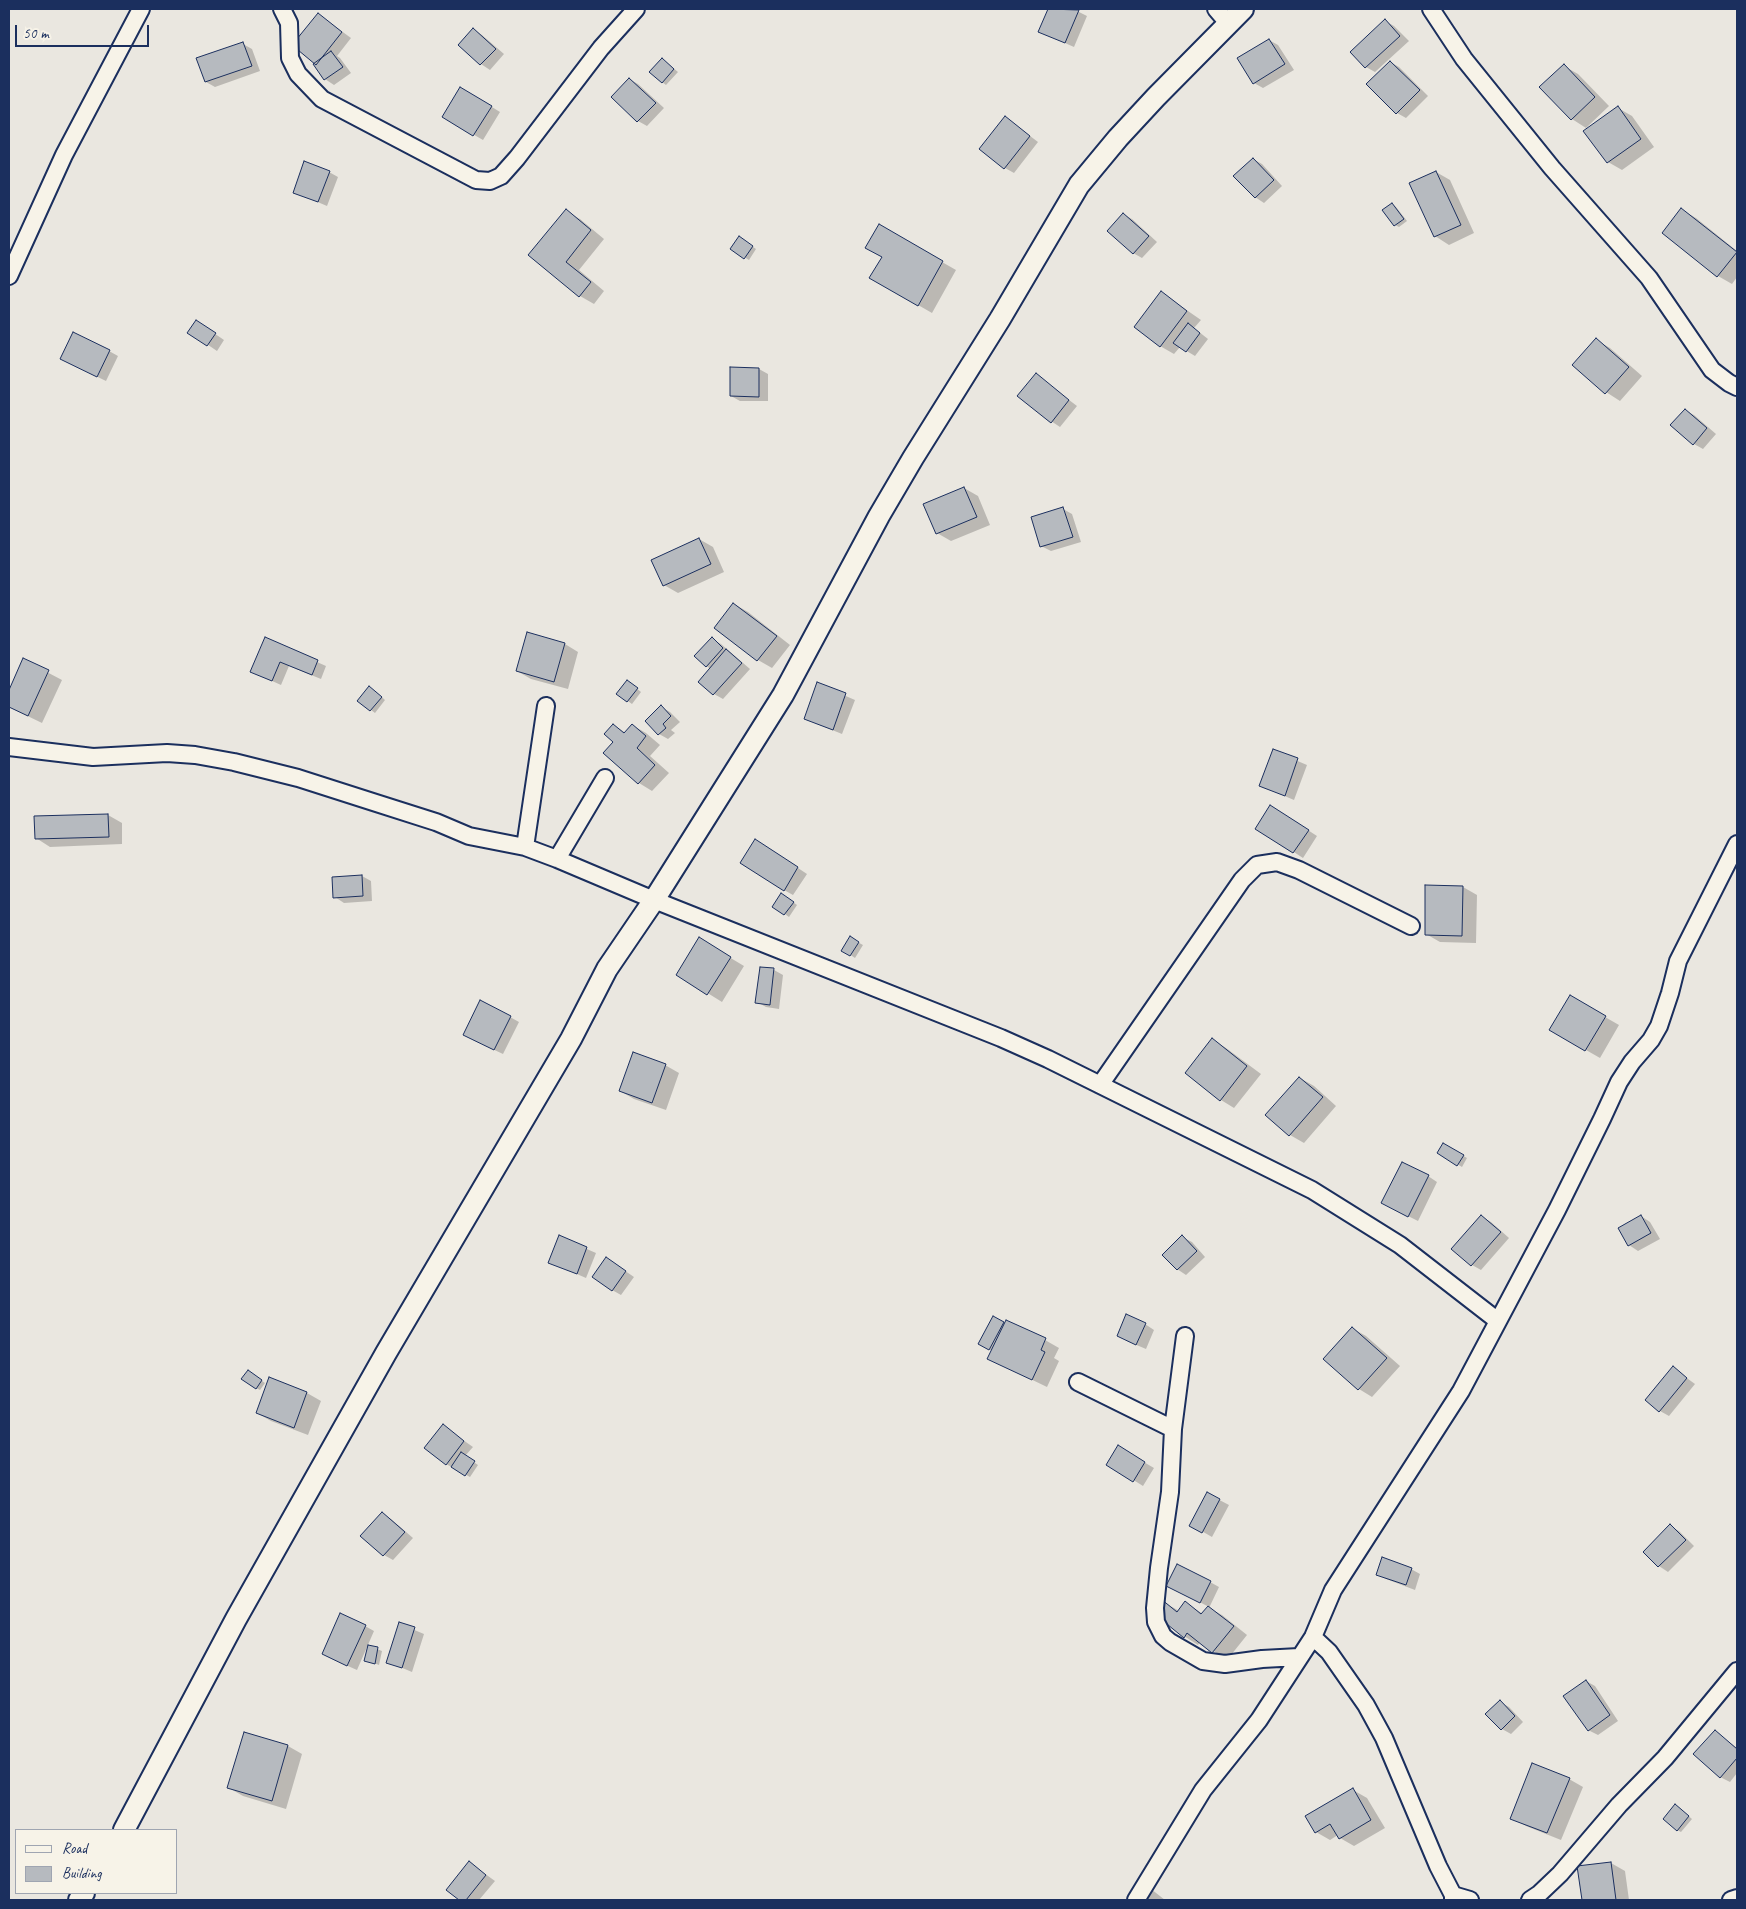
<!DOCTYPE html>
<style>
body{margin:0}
#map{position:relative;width:1746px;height:1909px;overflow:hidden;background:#eae7e0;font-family:Caveat,sans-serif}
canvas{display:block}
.frame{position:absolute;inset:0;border:10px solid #1b2f5e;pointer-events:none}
.legend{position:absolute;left:15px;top:1829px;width:162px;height:65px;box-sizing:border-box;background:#f7f3e8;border:1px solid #9fa5b1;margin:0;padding:6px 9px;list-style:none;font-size:15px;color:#1b2f5e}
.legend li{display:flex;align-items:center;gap:10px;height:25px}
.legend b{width:25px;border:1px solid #9fa5b1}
.scale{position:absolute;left:15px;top:25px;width:134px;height:22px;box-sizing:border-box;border:2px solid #1b2f5e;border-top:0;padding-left:6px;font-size:15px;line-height:18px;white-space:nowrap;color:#1b2f5e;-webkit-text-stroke:4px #f7f3e8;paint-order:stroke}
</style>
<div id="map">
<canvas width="1746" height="1909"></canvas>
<div class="frame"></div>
<ul class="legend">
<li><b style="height:6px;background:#f7f3e8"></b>Road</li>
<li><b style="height:14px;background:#b6babf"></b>Building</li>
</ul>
<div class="scale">50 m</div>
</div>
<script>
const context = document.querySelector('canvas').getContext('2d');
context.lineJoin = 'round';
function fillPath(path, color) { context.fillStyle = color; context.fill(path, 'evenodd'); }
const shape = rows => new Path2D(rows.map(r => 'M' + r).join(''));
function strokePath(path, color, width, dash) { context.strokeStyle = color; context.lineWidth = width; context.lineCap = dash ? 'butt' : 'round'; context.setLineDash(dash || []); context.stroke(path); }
const shadow = shape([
 [1050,9,1073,9,1087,16,1074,47,1040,32],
 [318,14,351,38,337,56,340,58,351,73,334,85,325,79,315,64],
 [1385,21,1394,26,1409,41,1375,72,1366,67,1352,52],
 [473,29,482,35,504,54,490,70,481,64,460,45],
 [1269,40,1278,45,1294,70,1263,88,1254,83],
 [243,44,252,49,260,71,215,87,206,82],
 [666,62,678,72,666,85,662,82],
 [1390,62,1399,67,1428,96,1406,118,1397,113],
 [1564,66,1578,74,1609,106,1586,128,1572,119,1541,87],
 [629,79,638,84,664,108,647,126,638,121,612,97],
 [461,88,500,112,483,140,443,117],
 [1618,108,1632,116,1654,147,1622,170,1608,162],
 [1005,117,1038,142,1014,173,1005,168],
 [1253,159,1262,164,1282,186,1264,203,1255,197],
 [329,172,338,177,327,206,294,192],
 [1436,172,1450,180,1474,233,1449,245,1435,236],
 [1392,204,1396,207,1407,221,1399,227,1395,225],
 [1682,210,1696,218,1737,251,1737,277,1732,284,1718,276,1663,233],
 [566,211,580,219,604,239,579,270,604,291,594,304,580,296,530,255],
 [1123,214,1132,219,1157,242,1142,258,1133,253],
 [879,226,956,270,932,313,871,278,883,257],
 [743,240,756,249,749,260,731,249],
 [1162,293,1201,320,1194,328,1208,339,1195,356,1180,347,1174,354,1160,346],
 [205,327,224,340,217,351,189,332],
 [1596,340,1610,348,1642,376,1620,401,1606,392],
 [109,351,118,356,106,381,71,364],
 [759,369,768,374,768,401,740,401,731,396],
 [1036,375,1077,406,1060,427,1051,421],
 [1685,410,1694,415,1716,434,1703,449,1694,444],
 [964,488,978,496,990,525,951,541,937,533],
 [1063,509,1072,514,1081,542,1051,551,1041,546],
 [699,539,713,547,724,572,678,593,664,585],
 [734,604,748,612,790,645,772,668,758,660,716,627],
 [265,639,326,666,321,679,289,666,281,685,261,676],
 [712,639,721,644,750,669,723,699,714,694,711,669,706,666],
 [565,644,578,652,568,689,531,679,517,671],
 [24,660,62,680,42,723,9,707,9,693],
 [631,684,641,692,632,704,618,694],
 [818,684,855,700,842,734,805,719],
 [374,690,385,700,375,713,359,701],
 [661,707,670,712,680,722,671,730,675,733,668,739,659,734,646,721],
 [613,725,626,733,632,725,646,733,660,745,650,756,669,773,652,791,639,783],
 [1274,751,1307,765,1294,800,1261,786],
 [1280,812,1317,836,1303,858,1257,828],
 [108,815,122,823,122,844,50,847,36,838],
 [765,846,807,874,793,895,784,890],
 [362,876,371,881,372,901,344,903,335,897],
 [1463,887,1477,895,1476,943,1440,942,1426,934],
 [786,897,797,905,789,917,774,906],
 [850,938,863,945,855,958,843,950],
 [699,939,744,966,722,1002,677,974],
 [761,968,774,970,783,975,779,1009,766,1007,757,1002],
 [1570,997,1619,1025,1600,1058,1551,1030],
 [510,1017,519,1022,503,1054,473,1040],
 [1212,1040,1226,1048,1261,1074,1234,1108,1221,1100],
 [665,1065,679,1073,666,1110,634,1099,620,1091],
 [1300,1078,1314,1086,1336,1106,1304,1143,1290,1135],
 [1444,1145,1467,1158,1462,1167,1439,1153],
 [1428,1176,1437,1182,1418,1221,1392,1208],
 [1641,1216,1650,1222,1660,1239,1638,1251,1629,1245],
 [1482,1217,1491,1222,1509,1238,1481,1270,1472,1265,1453,1249],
 [559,1237,596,1253,586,1278,549,1262],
 [1182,1237,1192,1242,1205,1257,1186,1275,1177,1269],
 [615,1264,634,1277,621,1295,612,1290],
 [994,1318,1045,1340,1059,1348,1054,1358,1059,1361,1047,1387,989,1359,992,1351,980,1344],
 [1145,1324,1154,1330,1146,1349,1127,1341],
 [1352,1328,1366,1336,1400,1366,1372,1397,1359,1389],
 [1673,1368,1695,1384,1669,1416,1660,1411],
 [252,1374,265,1383,260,1390,256,1388],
 [270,1379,307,1393,321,1401,308,1435,271,1421,257,1413],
 [443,1426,473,1447,465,1456,478,1465,470,1477,446,1464],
 [1118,1447,1154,1468,1143,1486,1108,1464],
 [1208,1494,1229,1505,1212,1537,1191,1525],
 [382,1513,391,1519,413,1538,393,1560,384,1555],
 [1670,1526,1679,1531,1694,1546,1668,1572,1659,1566,1644,1552],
 [1411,1569,1420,1574,1415,1590,1386,1579,1377,1574],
 [1210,1582,1219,1587,1209,1608,1222,1615,1247,1635,1227,1660,1200,1642,1198,1645,1184,1636,1162,1601,1179,1611,1186,1603,1203,1614,1209,1607,1177,1590],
 [400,1624,424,1634,412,1672,388,1662],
 [365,1626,374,1631,357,1670,332,1659],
 [369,1646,382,1651,379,1665,366,1660],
 [1586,1681,1595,1686,1618,1721,1598,1735,1588,1730],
 [1500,1702,1509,1707,1523,1722,1511,1734,1502,1729],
 [1715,1731,1737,1748,1737,1773,1730,1782,1720,1777],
 [288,1746,302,1754,286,1809,243,1796,229,1788],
 [1569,1779,1583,1787,1561,1840,1526,1826,1512,1818],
 [1353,1790,1367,1798,1385,1828,1354,1846,1340,1838,1338,1835,1330,1840,1316,1832],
 [1679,1808,1692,1819,1681,1832,1677,1830],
 [470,1863,495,1881,479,1900,461,1900,448,1890],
 [1611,1863,1625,1871,1629,1900,1583,1900,1579,1867],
 [1151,1889,1165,1900,1132,1900]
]);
const building = shape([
 [1048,9,1079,10,1065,43,1038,32,1048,9],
 [318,13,342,32,316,65,292,45,318,13],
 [1385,19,1400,36,1365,68,1350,52,1385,19],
 [473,28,496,49,480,65,458,45,473,28],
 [1269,39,1285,64,1253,84,1237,58,1269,39],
 [243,42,252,66,205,82,196,58,243,42],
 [331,51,343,67,324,80,313,64,331,51],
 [662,58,674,69,662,83,649,72,662,58],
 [1390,61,1420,90,1396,114,1366,84,1390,61],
 [1564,64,1595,97,1571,120,1539,87,1564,64],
 [629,78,656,103,637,122,611,97,629,78],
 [460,87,492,106,473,136,442,117,460,87],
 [1618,106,1641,139,1607,163,1583,131,1618,106],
 [1005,116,1030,136,1004,169,979,149,1005,116],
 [1253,158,1274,180,1255,198,1233,176,1253,158],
 [304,161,330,171,318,202,293,193,304,161],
 [1436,171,1461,225,1434,237,1409,183,1436,171],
 [1392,203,1404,219,1394,226,1382,210,1392,203],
 [1681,208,1737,252,1717,277,1662,233,1681,208],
 [566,209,591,230,566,262,591,282,579,297,528,255,566,209],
 [1123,213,1149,236,1133,254,1107,231,1123,213],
 [879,224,943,261,918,306,869,278,882,257,865,248,879,224],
 [739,236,753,246,744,259,730,249,739,236],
 [1161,291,1187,311,1160,347,1134,327,1161,291],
 [196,320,216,333,207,346,187,333,196,320],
 [1188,323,1200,333,1186,352,1173,343,1188,323],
 [73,332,110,350,97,377,60,359,73,332],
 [1596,338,1629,367,1605,394,1572,365,1596,338],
 [730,367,759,368,759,397,730,396,730,367],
 [1036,373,1069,400,1051,423,1017,396,1036,373],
 [1685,409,1707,428,1693,445,1670,425,1685,409],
 [964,487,977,517,936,534,923,504,964,487],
 [1063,507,1073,537,1040,547,1031,517,1063,507],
 [699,538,711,564,663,586,651,560,699,538],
 [733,603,777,636,757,661,714,628,733,603],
 [527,632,565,643,554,682,516,671,527,632],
 [265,637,318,660,312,675,280,662,272,681,250,672,265,637],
 [712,637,723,648,706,667,694,656,712,637],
 [726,649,742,663,713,695,698,682,726,649],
 [23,658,49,670,28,716,9,707,9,690,23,658],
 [627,680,638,688,627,702,616,694,627,680],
 [817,682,846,693,833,730,804,719,817,682],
 [369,686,382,697,370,711,357,701,369,686],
 [661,705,671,716,663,724,666,728,658,735,645,721,661,705],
 [613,724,624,733,632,724,646,736,637,748,655,765,638,784,603,753,613,742,604,734,613,724],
 [1273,749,1298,758,1285,796,1259,786,1273,749],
 [1270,805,1309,830,1293,853,1255,829,1270,805],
 [108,814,109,837,35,839,34,816,108,814],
 [755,839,798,867,784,891,740,863,755,839],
 [362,875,363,896,333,898,332,877,362,875],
 [1425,885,1463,886,1462,936,1425,935,1425,885],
 [781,893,794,902,784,915,772,907,781,893],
 [850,936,859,942,850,956,841,951,850,936],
 [699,937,731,957,707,995,676,975,699,937],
 [760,967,774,968,770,1005,755,1003,760,967],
 [1570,995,1606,1016,1585,1051,1549,1030,1570,995],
 [480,1000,511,1016,494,1050,463,1035,480,1000],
 [1212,1038,1247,1066,1220,1101,1185,1073,1212,1038],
 [633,1052,666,1064,652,1103,619,1091,633,1052],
 [1299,1077,1323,1097,1289,1136,1265,1115,1299,1077],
 [1443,1143,1464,1155,1457,1166,1437,1153,1443,1143],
 [1402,1162,1429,1175,1408,1217,1381,1203,1402,1162],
 [1481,1215,1501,1232,1471,1266,1451,1249,1481,1215],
 [1641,1215,1651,1233,1628,1246,1618,1228,1641,1215],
 [559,1235,587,1247,577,1274,548,1263,559,1235],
 [1182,1235,1197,1251,1177,1270,1162,1255,1182,1235],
 [606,1257,626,1271,612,1291,592,1277,606,1257],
 [1126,1314,1146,1323,1136,1345,1117,1336,1126,1314],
 [993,1316,1004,1322,989,1350,978,1344,993,1316],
 [1006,1320,1046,1338,1041,1350,1045,1352,1032,1380,987,1359,1006,1320],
 [1352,1327,1387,1358,1358,1390,1323,1359,1352,1327],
 [1673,1366,1687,1378,1659,1412,1645,1400,1673,1366],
 [248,1370,262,1380,256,1389,241,1379,248,1370],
 [269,1377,307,1392,294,1428,256,1413,269,1377],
 [443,1424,464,1441,446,1465,424,1448,443,1424],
 [1118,1445,1145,1462,1133,1482,1106,1465,1118,1445],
 [461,1452,475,1461,465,1476,451,1467,461,1452],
 [1207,1492,1220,1499,1202,1533,1189,1526,1207,1492],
 [382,1512,405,1532,383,1556,360,1536,382,1512],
 [1670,1524,1686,1540,1658,1567,1643,1552,1670,1524],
 [1382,1557,1412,1568,1406,1585,1376,1575,1382,1557],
 [1177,1564,1211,1581,1200,1603,1166,1586,1177,1564],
 [1161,1599,1177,1612,1185,1601,1201,1614,1208,1606,1234,1626,1212,1653,1187,1633,1184,1638,1151,1611,1161,1599],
 [340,1613,366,1625,347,1666,322,1654,340,1613],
 [399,1622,415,1627,402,1668,386,1663,399,1622],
 [368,1645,378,1647,375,1664,364,1661,368,1645],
 [1586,1680,1610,1715,1588,1731,1563,1696,1586,1680],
 [1500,1700,1515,1716,1501,1730,1485,1714,1500,1700],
 [1715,1730,1737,1749,1737,1758,1720,1778,1693,1754,1715,1730],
 [244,1732,288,1745,272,1801,227,1788,244,1732],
 [1532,1763,1570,1778,1547,1833,1510,1819,1532,1763],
 [1353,1788,1371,1820,1339,1839,1330,1824,1315,1833,1305,1816,1353,1788],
 [1675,1804,1689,1816,1677,1831,1663,1819,1675,1804],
 [469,1861,486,1875,466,1900,459,1900,446,1890,469,1861],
 [1611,1862,1616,1900,1582,1900,1577,1866,1611,1862]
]);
const minor = shape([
 [282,9,289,23,290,58,298,74,322,99,476,180,490,181,501,176,517,158,601,48,636,9],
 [1216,9,1228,23],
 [1431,9,1464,59,1552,168,1649,278,1712,370,1729,383,1737,387],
 [9,276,64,155,141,9],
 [9,747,93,757,167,753,195,755,234,762,298,778,373,802,436,822,469,836,525,847,557,859,654,900,1001,1038,1048,1059,1312,1190,1400,1245,1498,1321],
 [525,847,546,706],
 [557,859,605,778],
 [1100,1085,1242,880,1257,865,1277,862,1299,870,1411,926],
 [1185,1336,1173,1429,1170,1492,1159,1568,1155,1608,1156,1622,1163,1636,1170,1642,1203,1661,1225,1664,1262,1659,1299,1657],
 [1078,1382,1173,1429],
 [1313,1637,1329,1652,1366,1705,1384,1738,1438,1866,1453,1895,1453,1900],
 [1453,1895,1470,1900],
 [1136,1900,1203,1790,1259,1720,1313,1637,1333,1590,1461,1391,1557,1210,1602,1119,1619,1082,1632,1062,1651,1040,1659,1026,1670,993,1678,961,1737,844],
 [1530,1900,1539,1894,1560,1874,1619,1805,1665,1758,1737,1671],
 [1731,1900,1737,1898]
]);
const tertiary = shape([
 [124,1830,236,1619,386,1353,571,1039,607,969,654,900,783,695,879,516,913,458,1000,319,1079,185,1118,138,1156,97,1243,9],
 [79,1900,84,1893]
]);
fillPath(shadow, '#0003');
fillPath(building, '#b6babf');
strokePath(building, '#1b2f5e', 1);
strokePath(minor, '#1b2f5e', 20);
strokePath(tertiary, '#1b2f5e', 24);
strokePath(minor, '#f7f3e8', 16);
strokePath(tertiary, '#f7f3e8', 20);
</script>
